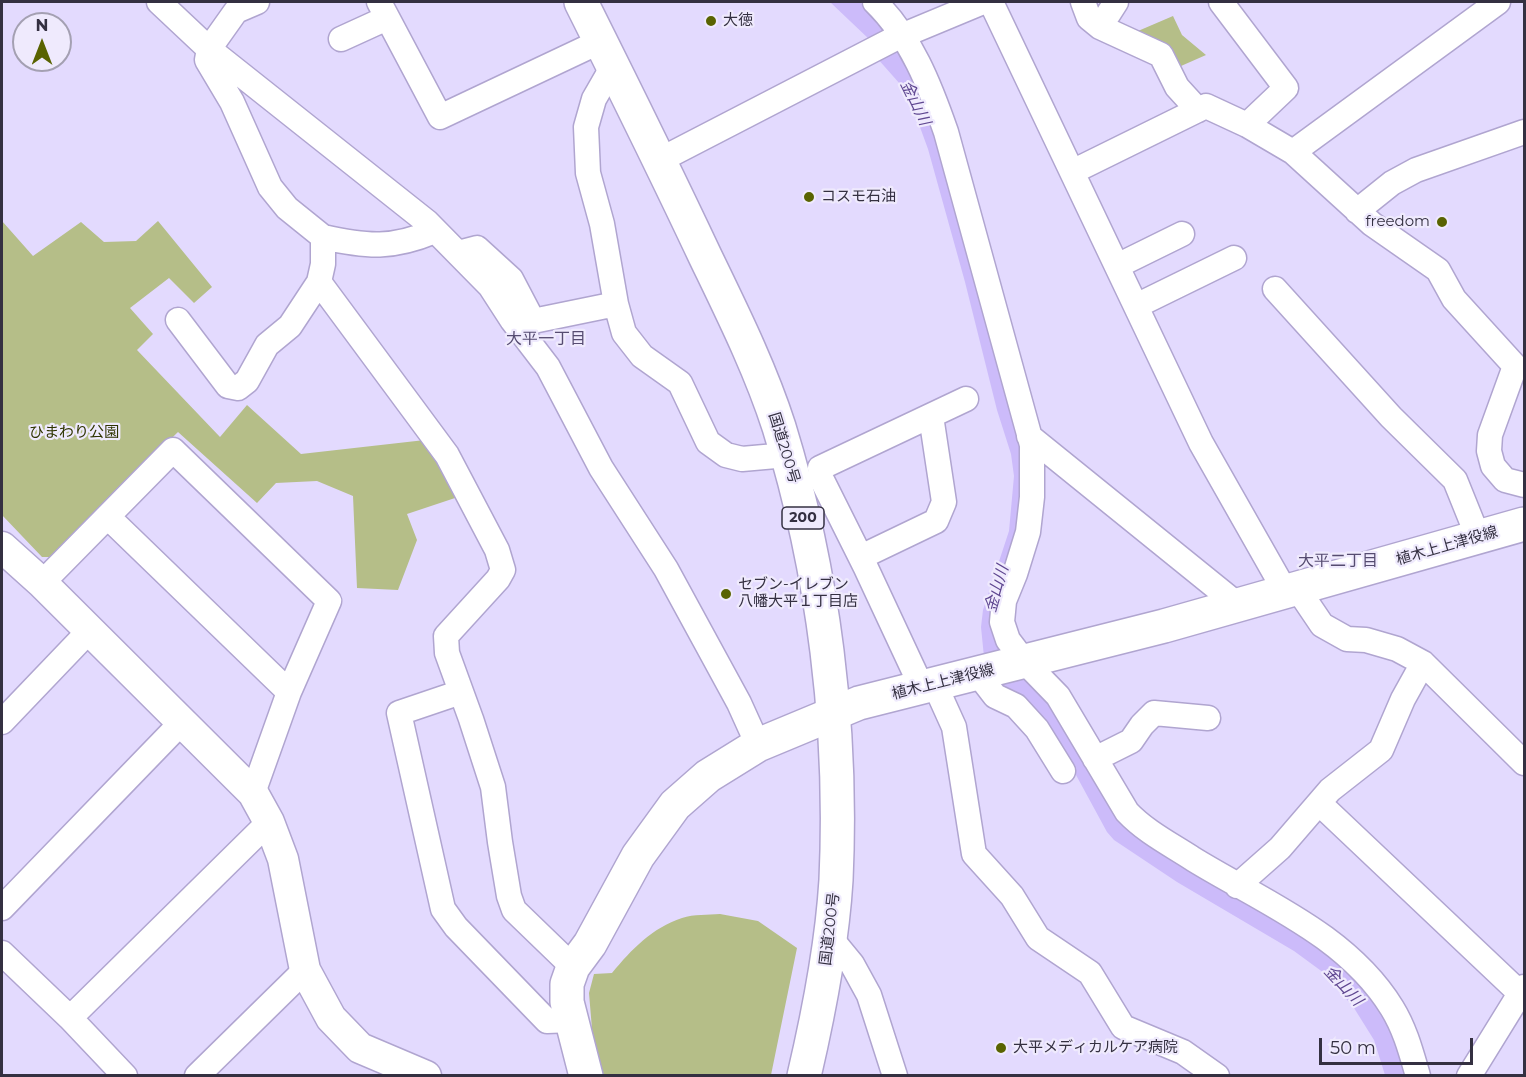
<!DOCTYPE html>
<meta charset="utf-8">
<style>
body{margin:0}
#map{position:relative;width:1526px;height:1077px;overflow:hidden;background:#e3dafe;font-family:Montserrat,sans-serif}
canvas{display:block}
.frame{position:absolute;inset:0;border:3px solid #343041;pointer-events:none}
.north{position:absolute;left:12px;top:12px;width:60px;height:60px;box-sizing:border-box;background:#efeafd;border:2px solid #a4a0b2;border-radius:50%;rotate:0deg;font-size:16px;font-weight:700;line-height:24px;text-align:center;color:#343041}
.north::after{content:'';display:block;margin:auto;width:21px;height:27px;background:#596301;clip-path:polygon(50% 0,100% 100%,50% 72%,0 100%)}
.scale{position:absolute;left:1319px;top:1038px;width:154px;height:27px;box-sizing:border-box;border:3px solid #343041;border-top:0;padding-left:8px;font-size:18px;line-height:21px;white-space:nowrap;color:#343041;-webkit-text-stroke:4px #efeafd;paint-order:stroke}
</style>
<div id="map">
<canvas width="1526" height="1077"></canvas>
<div class="frame"></div>
<div class="north">N</div>
<div class="scale">50 m</div>
</div>
<script>
const context = document.querySelector('canvas').getContext('2d');
context.lineJoin = 'round';
function paint(path, color) { context.fillStyle = color; context.fill(path, 'evenodd'); }
function stroke(path, color, width, dash) { context.strokeStyle = color; context.lineWidth = width; context.lineCap = dash ? 'butt' : 'round'; context.setLineDash(dash || []); context.stroke(path); }
function write(font, color, halo, rows, align = 'center') {
  context.font = font + ' Montserrat,"Noto Sans JP",sans-serif'; context.lineWidth = 4.5; context.setLineDash([]); context.textBaseline = 'middle'; context.strokeStyle = halo; context.fillStyle = color; for (const [text, x, y, turn = 0] of rows) {
    context.save(); context.translate(x, y); context.rotate((+turn || 0) * Math.PI / 180); context.textAlign = isNaN(turn) ? turn : align; if (halo) context.strokeText(text, 0, 0); context.fillText(text, 0, 0); context.restore();
  }
}
paint(new Path2D(`
 M 1173,16 L 1182,35 L 1206,55 L 1181,66 L 1171,48 L 1138,31 Z
 M 2,221 L 33,256 L 81,222 L 104,242 L 136,241 L 158,221 L 212,287 L 194,303 L 169,278 L 130,308 L 153,334 L 137,350 L 220,437 L 247,405 L 301,454 L 425,440 L 461,496 L 407,514 L 417,540 L 398,590 L 357,588 L 353,496 L 317,481 L 276,483 L 257,503 L 178,432 L 51,557 L 42,557 L 2,515 Z
 M 720,914 L 758,921 L 797,948 L 771,1075 L 602,1075 L 592,1029 L 589,993 L 594,974 L 612,973 C 632,949 652,928 682,918 C 694,914 708,915 720,914 Z`), '#b5be88');
paint(new Path2D(`
 M 830,2 L 860,2 L 888,30 L 925,95 L 1025,445 L 1025,505 L 999,602 L 1116,811 L 1329,950 L 1376,999 L 1393,1033 L 1408,1075 L 1385,1075 L 1374,1040 L 1354,1008 L 1324,973 L 1294,951 L 1177,882 L 1114,840 L 1107,832 L 1045,718 L 1004,688 L 984,657 L 981,627 L 983,610 L 1009,531 L 1014,476 L 1011,454 L 997,410 L 965,282 L 928,149 L 917,119 L 900,84 L 877,58 L 870,40 Z`), '#ccbbfa');
const minor = new Path2D(`
 M 159,2 L 209,49 L 427,222 L 490,286 L 512,320 L 548,367 L 601,468 L 666,569 L 739,703 L 758,745
 M 257,2 L 236,11 L 209,49 L 207,60 L 232,102 L 270,187 L 287,208 L 323,237 L 323,264 L 319,282 L 447,455 L 497,550 L 503,570 L 498,579 L 446,636 L 447,653 L 471,719 L 493,787 L 500,842 L 509,896 L 514,910 L 573,967
 M 379,2 L 440,117 L 601,41
 M 875,2 C 911,37 930,86 946,132 L 1032,445 L 1032,497 L 1028,532 L 1015,574 L 1004,601 L 1002,622 L 1008,640 L 1024,661 L 1058,696 L 1127,812 C 1146,832 1170,844 1193,859 C 1263,902 1347,935 1392,1008 C 1405,1029 1411,1052 1418,1076
 M 991,2 L 1201,443 L 1285,591
 M 1083,2 L 1089,18 L 1100,27 L 1161,55 L 1177,87 L 1198,110
 M 1221,2 L 1286,88 L 1247,125
 M 1100,27 L 1116,2
 M 341,39 L 387,18
 M 613,66 L 594,99 L 586,127 L 588,173 L 602,224 L 616,304 L 624,333 L 642,356 L 680,383 L 708,442 L 726,455 L 742,459 L 787,455
 M 1293,152 L 1498,2
 M 660,160 L 894,39 L 983,2
 M 1072,172 L 1206,106 L 1247,125 L 1293,152 L 1372,224 L 1438,270 L 1454,299 L 1515,366 L 1490,435 L 1489,451 L 1493,466 L 1505,480 L 1524,485
 M 1357,211 L 1392,183 L 1416,170 L 1524,132
 M 323,237 C 368,247 392,249 435,231
 M 458,253 L 477,248 L 511,279 L 533,321 L 616,304
 M 1117,266 L 1182,234
 M 1275,289 L 1391,417 L 1455,480 L 1478,537
 M 1136,306 L 1234,258
 M 178,320 L 228,386 L 238,388 L 247,381 L 267,345 L 290,326 L 319,282
 M 1029,436 L 1238,605
 M 108,517 L 289,692
 M 861,557 L 936,521 L 944,502 L 931,416
 M 42,583 L 173,450 L 329,601 L 289,692 L 253,793
 M 1297,588 L 1322,625 L 1347,639 L 1366,640 L 1397,649 L 1423,663 L 1524,763
 M 978,674 L 995,696 L 1016,706 L 1037,729 L 1063,771
 M 935,685 L 954,727 L 974,854 L 1012,896 L 1038,938 L 1090,973 L 1123,1027 L 1183,1052 L 1217,1076
 M 922,688 L 866,568 L 821,478 L 820,468 L 966,399
 M 461,692 L 399,713 L 443,909 L 456,927 L 547,1021 L 572,1020
 M 2,722 L 89,631
 M 1095,759 L 1131,741 L 1142,725 L 1154,713 L 1208,718
 M 1319,803 L 1524,997
 M 1237,886 L 1280,848 L 1330,790 L 1381,750 L 1403,699 L 1423,663
 M 2,908 L 181,723
 M 829,936 L 852,964 L 869,995 L 895,1076
 M 2,953 L 70,1018 L 125,1076
 M 70,1018 L 269,822
 M 197,1076 L 305,970
 M 1469,1076 L 1524,987`);
const tertiary = new Path2D(`
 M 2,547 L 42,583 L 253,793 L 269,822 L 283,859 L 305,970 L 331,1018 L 360,1048 L 426,1076`);
const secondary = new Path2D(`
 M 586,1076 L 567,1002 L 567,984 L 573,967 L 590,944 L 638,856 L 675,805 L 708,776 L 758,745 L 859,703 L 1164,626 L 1524,524`);
const trunk = new Path2D(`
 M 581,2 C 623,86 665,171 705,256 C 732,312 760,368 779,427 C 824,573 843,728 836,880 C 832,946 819,1012 804,1076`);
stroke(minor, '#b0a5d0', 27);
stroke(tertiary, '#b0a5d0', 33);
stroke(secondary, '#b0a5d0', 36);
stroke(trunk, '#b0a5d0', 36);
stroke(minor, '#fff', 24);
stroke(tertiary, '#fff', 30);
stroke(secondary, '#fff', 33);
stroke(trunk, '#fff', 33);
for (const [x, y, r, color] of [
 [711,21,6,"#596301"],
 [809,197,6,"#596301"],
 [1442,222,6,"#596301"],
 [726,594,6,"#596301"],
 [1001,1048,6,"#596301"]
]) { const dot = new Path2D(); dot.arc(x, y, r, 0, 2 * Math.PI); context.fillStyle = color; context.fill(dot); stroke(dot, '#efeafd', 2); }
for (const [x, y, w] of [
 [803,518,42]
]) { const box = new Path2D(); box.roundRect(x - w / 2, y - 11, w, 22, 4.5); context.fillStyle = '#efeafd'; context.fill(box); stroke(box, '#343041', 1.5); }
write('bold 14px', '#343041', null, [
 ["200",803,518]
]);
write('15px', '#343041', '#efeafd', [
 ["大徳",723,21],
 ["コスモ石油",821,197],
 ["freedom",1430,222,"right"],
 ["セブン-イレブン",738,585],
 ["八幡大平１丁目店",738,602],
 ["大平メディカルケア病院",1013,1048]
], 'left');
write('15px', '#2f3501', '#efeafd', [
 ["ひまわり公園",74,433]
]);
write('15px', '#343041', '#efeafd', [
 ["国道200号",784,448,73],
 ["植木上上津役線",1447,546,-16],
 ["植木上上津役線",943,682,-14],
 ["国道200号",830,929,-83]
]);
write('italic 16px', '#5f4791', '#efeafd', [
 ["金山川",915,103,64],
 ["金山川",997,589,-74],
 ["金山川",1343,986,47]
]);
write('16px', '#564c71', '#efeafd', [
 ["大平一丁目",546,339],
 ["大平二丁目",1338,561]
]);
</script>
